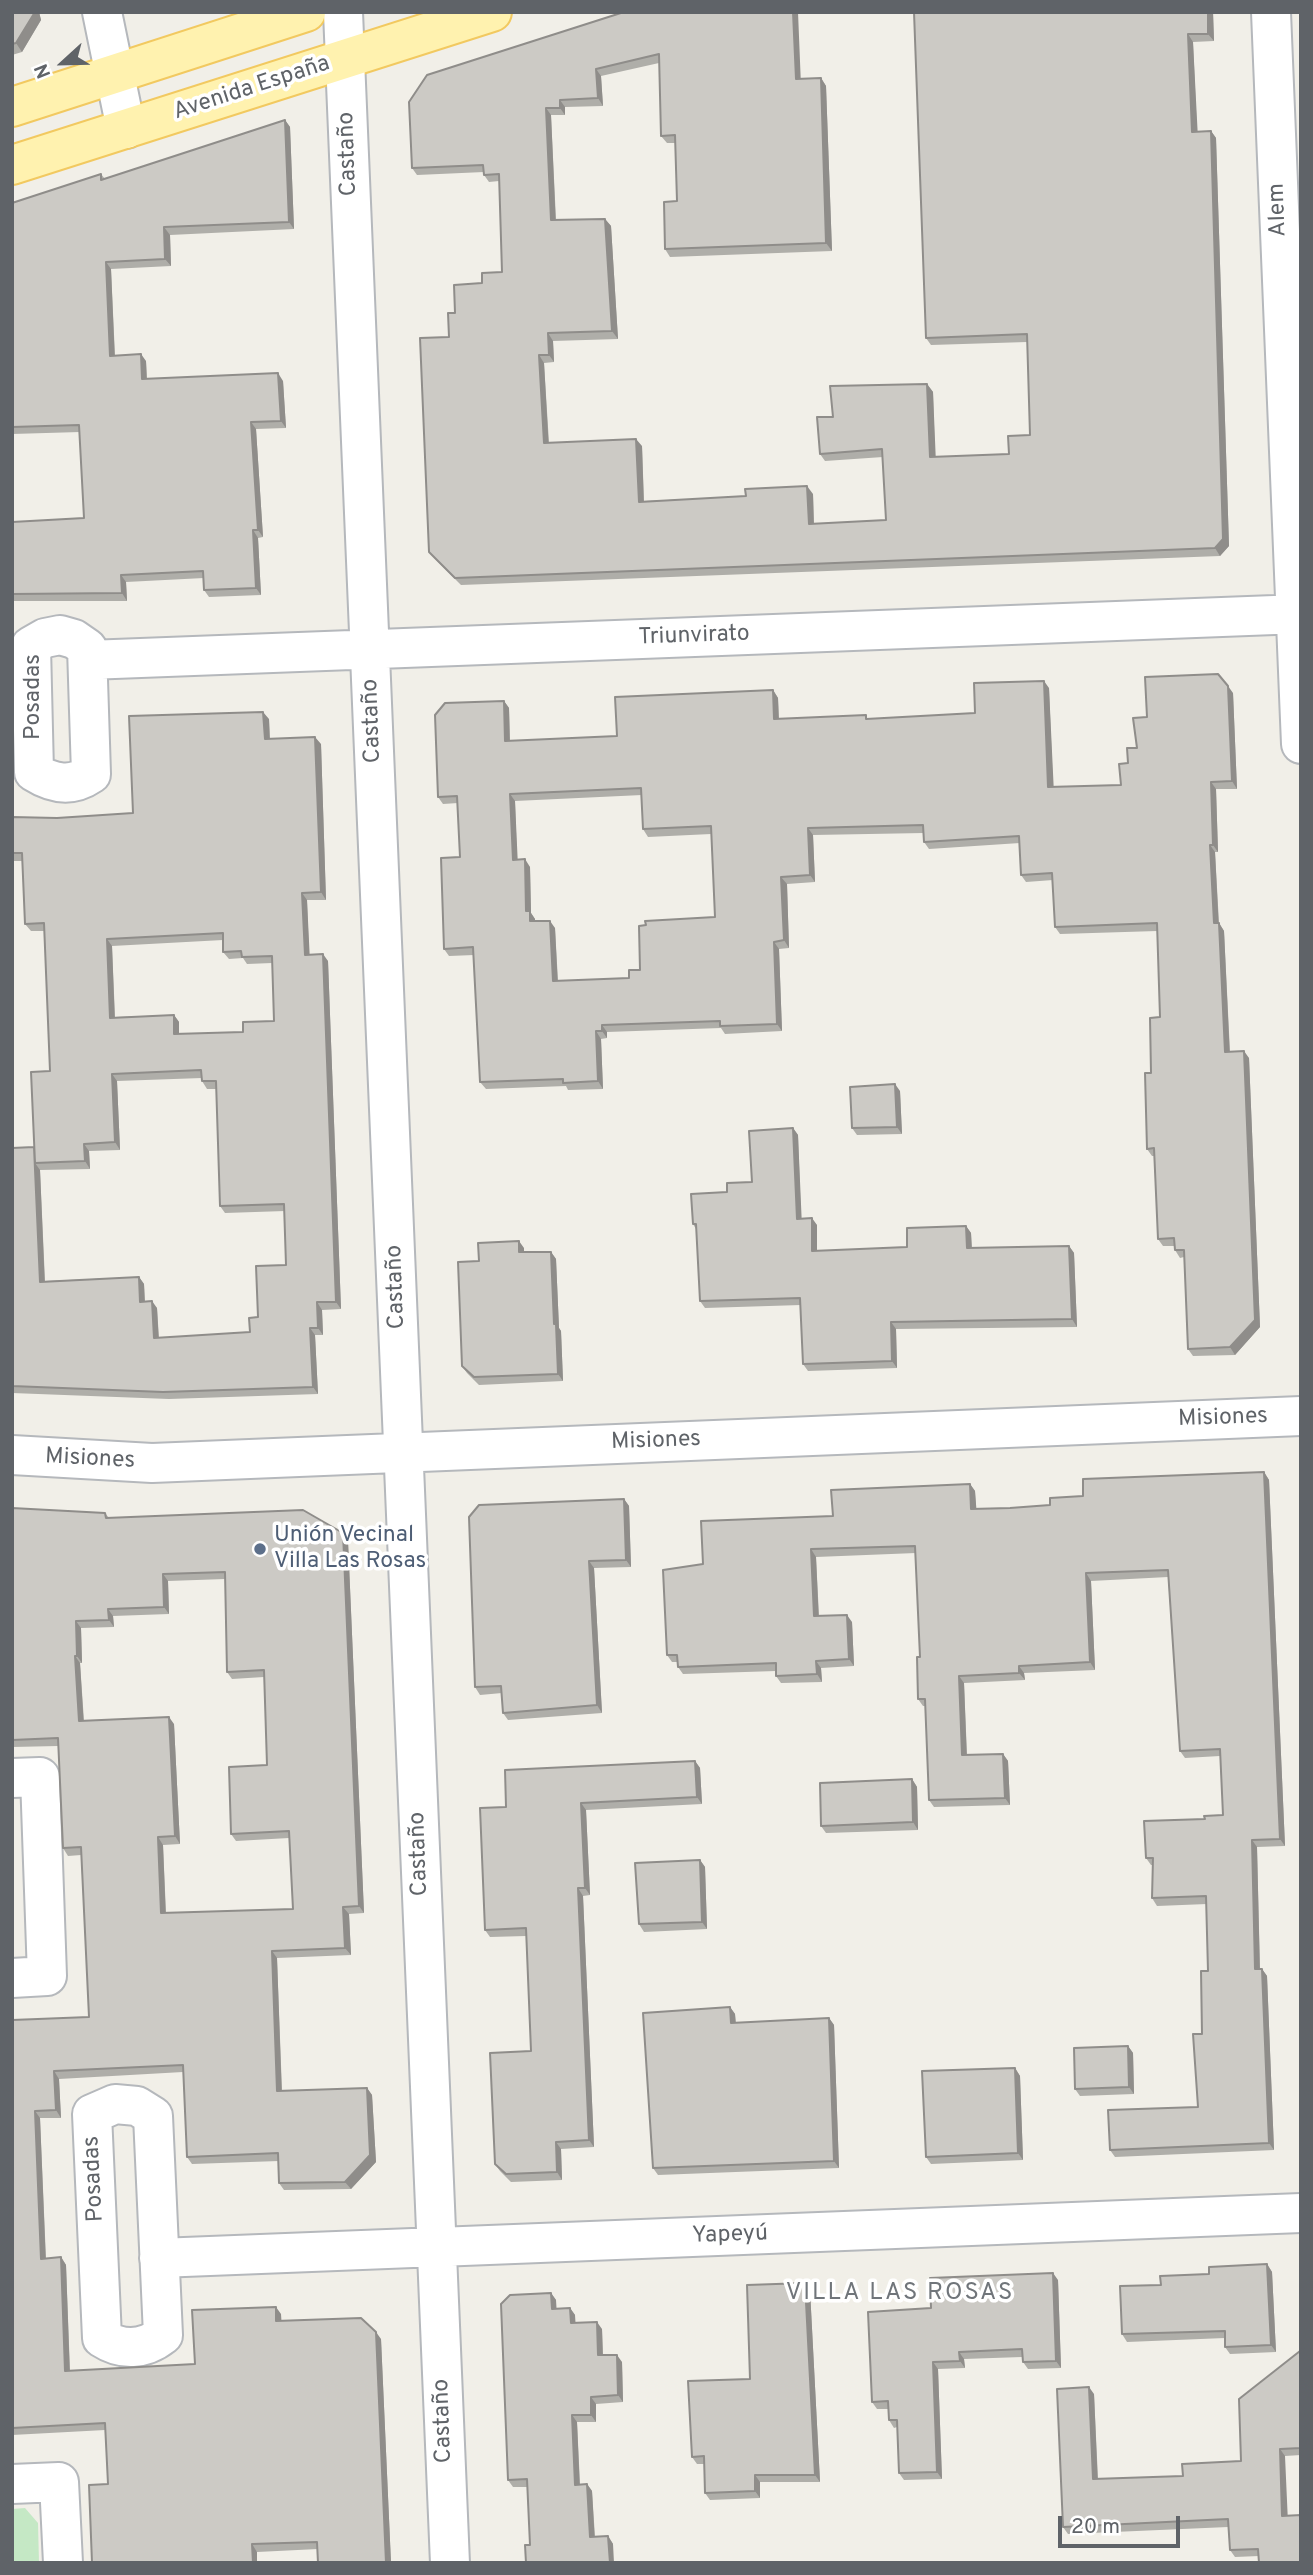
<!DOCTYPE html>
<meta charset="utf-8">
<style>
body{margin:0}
#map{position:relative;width:1313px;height:2575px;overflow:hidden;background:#f1efe8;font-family:Overpass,sans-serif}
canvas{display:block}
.frame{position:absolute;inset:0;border:14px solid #5f6368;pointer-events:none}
.north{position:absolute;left:28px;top:28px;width:70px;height:70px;-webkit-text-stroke:5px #fff;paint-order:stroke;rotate:248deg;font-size:19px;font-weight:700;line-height:28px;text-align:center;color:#5f6368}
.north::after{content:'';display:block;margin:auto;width:24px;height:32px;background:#5f6368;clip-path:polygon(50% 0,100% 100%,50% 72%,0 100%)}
.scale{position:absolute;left:1058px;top:2516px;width:122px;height:32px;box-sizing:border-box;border:4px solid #5f6368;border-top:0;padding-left:9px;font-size:21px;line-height:24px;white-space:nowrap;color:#5f6368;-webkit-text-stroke:5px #fff;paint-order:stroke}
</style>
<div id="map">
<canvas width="1313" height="2575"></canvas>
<div class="frame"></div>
<div class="north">N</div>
<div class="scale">20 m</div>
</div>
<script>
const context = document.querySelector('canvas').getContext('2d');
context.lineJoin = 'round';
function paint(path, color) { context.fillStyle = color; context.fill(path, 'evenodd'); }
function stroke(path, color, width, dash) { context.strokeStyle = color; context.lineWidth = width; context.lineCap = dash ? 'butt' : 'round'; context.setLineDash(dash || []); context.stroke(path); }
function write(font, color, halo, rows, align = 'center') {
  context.font = font + ' Overpass,sans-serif'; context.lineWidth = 7; context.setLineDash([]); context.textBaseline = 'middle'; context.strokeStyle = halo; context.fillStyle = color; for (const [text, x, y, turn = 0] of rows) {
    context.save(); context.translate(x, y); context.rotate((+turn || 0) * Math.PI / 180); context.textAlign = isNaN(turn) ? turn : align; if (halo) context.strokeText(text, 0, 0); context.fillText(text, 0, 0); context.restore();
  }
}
paint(new Path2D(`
 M 25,2508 L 38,2523 L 39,2563 L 12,2563 L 12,2509 Z`), '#c5e8c5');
const minor = new Path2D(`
 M 102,12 L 126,129
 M 343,12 L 450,2563
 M 1271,12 L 1301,744
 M 60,635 L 74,639 L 87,648 L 91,774 C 72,787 53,784 34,772 L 31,646 L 45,638 Z
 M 88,660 L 1301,614
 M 12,1455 L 152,1463 L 1301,1416
 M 12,1778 L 40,1777 L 47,1976 L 12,1978
 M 115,2104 L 137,2106 L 153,2116 L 163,2335 C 144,2350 122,2351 102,2338 L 92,2114 Z
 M 159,2258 L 1301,2213
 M 12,2484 L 59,2482 L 63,2563`);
const major = new Path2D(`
 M 12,107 L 306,12
 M 12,165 L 492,12`);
stroke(minor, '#b5b8bc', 42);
stroke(major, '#f2c960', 42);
stroke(minor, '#fff', 38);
stroke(major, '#fff2af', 38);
paint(new Path2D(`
 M 12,12 L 39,12 L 41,20 L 22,52 L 12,55 Z
 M 624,12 L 800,79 L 821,78 L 826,86 L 832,251 L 670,257 L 665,249 L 677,201 L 675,143 L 667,143 L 661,136 L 659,63 L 601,76 L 603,106 L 565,107 L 565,115 L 551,115 L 556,220 L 605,219 L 611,226 L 618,339 L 553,341 L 554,362 L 544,363 L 549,443 L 642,446 L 644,501 L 813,494 L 814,524 L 886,520 L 883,457 L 825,461 L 820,454 L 833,417 L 927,384 L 933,392 L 935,457 L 1009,454 L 1030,435 L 1027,342 L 931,345 L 926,338 L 914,12 L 1213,12 L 1214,41 L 1193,42 L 1197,132 L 1211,131 L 1216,138 L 1229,546 L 1220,556 L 461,585 L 435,559 L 429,552 L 449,337 L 455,313 L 482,283 L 502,272 L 499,181 L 489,182 L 484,175 L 484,172 L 417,175 L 412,168 Z
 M 285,120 L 290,127 L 294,229 L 170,235 L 171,266 L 111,269 L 115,356 L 146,361 L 147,379 L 283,381 L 286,428 L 256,429 L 263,537 L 258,538 L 261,595 L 209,597 L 204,590 L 204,578 L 126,582 L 127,601 L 12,601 L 12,522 L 84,518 L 80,432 L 12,434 L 12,203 L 101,174 L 105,179 Z
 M 1049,688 L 1053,787 L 1121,785 L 1128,763 L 1137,748 L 1147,717 L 1233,693 L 1237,789 L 1216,789 L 1218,852 L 1215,852 L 1219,923 L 1224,931 L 1230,1052 L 1249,1058 L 1260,1327 L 1235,1355 L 1193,1356 L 1188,1349 L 1184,1257 L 1180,1258 L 1175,1250 L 1175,1246 L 1163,1246 L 1158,1239 L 1154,1156 L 1152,1156 L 1147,1149 L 1151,1073 L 1160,1017 L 1157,931 L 1060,934 L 1055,927 L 1053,880 L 1026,882 L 1021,875 L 1020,843 L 929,849 L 924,842 L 924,833 L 813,835 L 815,882 L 787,884 L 789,948 L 779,949 L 782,1031 L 725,1034 L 721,1028 L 607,1032 L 607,1038 L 601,1039 L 603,1089 L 568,1090 L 566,1086 L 486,1089 L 480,1082 L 474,955 L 449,956 L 444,949 L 460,857 L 458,803 L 443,804 L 438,797 L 504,701 L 509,708 L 510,741 L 617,736 L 773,690 L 778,698 L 779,719 L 869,719 L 975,713 ZM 642,795 L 643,829 L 648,837 L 711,834 L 715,917 L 629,978 L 558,981 L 555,928 L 535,921 L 535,919 L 531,913 L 530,867 L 517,860 L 515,801 Z
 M 269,719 L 270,739 L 321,744 L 326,900 L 307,900 L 309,955 L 328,961 L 341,1309 L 322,1310 L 323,1335 L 315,1335 L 318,1394 L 169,1399 L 12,1393 L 12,1148 L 34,1147 L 50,1071 L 45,931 L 31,931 L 25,924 L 22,861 L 12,861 L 12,817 L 57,818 L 133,813 ZM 223,940 L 223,952 L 229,959 L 243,958 L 247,964 L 272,963 L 274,1021 L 243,1032 L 179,1034 L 179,1022 L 174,1015 L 115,1017 L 112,946 ZM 202,1078 L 202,1081 L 207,1089 L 217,1089 L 220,1206 L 225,1213 L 285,1211 L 286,1265 L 250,1332 L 159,1338 L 157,1308 L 145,1301 L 144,1284 L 139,1277 L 45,1281 L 40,1170 L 90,1169 L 89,1151 L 120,1150 L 117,1081 Z
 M 900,1091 L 902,1134 L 857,1135 L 852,1128 Z
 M 793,1128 L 798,1135 L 801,1219 L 817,1225 L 817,1251 L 907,1247 L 966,1226 L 971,1233 L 972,1248 L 1069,1246 L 1074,1253 L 1077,1327 L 896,1329 L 897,1368 L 808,1371 L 803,1364 L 801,1305 L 705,1308 L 700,1301 L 696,1229 L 693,1224 L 727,1192 L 752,1182 Z
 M 524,1248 L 524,1252 L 551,1252 L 556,1259 L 559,1328 L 561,1331 L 563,1381 L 479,1385 L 467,1373 L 462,1366 Z
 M 1264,1472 L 1269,1480 L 1285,1846 L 1257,1847 L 1260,1969 L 1262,1969 L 1267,1976 L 1274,2150 L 1115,2157 L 1110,2150 L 1198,2107 L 1202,2034 L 1208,1971 L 1207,1904 L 1157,1906 L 1152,1898 L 1153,1865 L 1151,1865 L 1146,1858 L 1205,1819 L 1223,1815 L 1220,1756 L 1185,1758 L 1180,1751 L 1168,1577 L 1091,1581 L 1095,1670 L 1024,1673 L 1025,1680 L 964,1683 L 967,1755 L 1003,1754 L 1008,1761 L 1010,1805 L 934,1807 L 929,1800 L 925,1706 L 923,1706 L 918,1699 L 920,1657 L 916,1553 L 816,1557 L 819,1616 L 852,1622 L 854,1666 L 821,1668 L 822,1682 L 781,1683 L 776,1676 L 776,1671 L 683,1674 L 678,1667 L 678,1662 L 672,1662 L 667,1655 L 703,1564 L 833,1516 L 970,1484 L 975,1491 L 976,1509 L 1010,1508 L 1050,1505 L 1083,1496 Z
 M 624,1499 L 629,1506 L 631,1567 L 594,1568 L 602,1713 L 508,1720 L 503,1713 L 502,1693 L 480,1695 L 475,1687 Z
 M 12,1508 L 105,1513 L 109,1518 L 343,1533 L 348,1541 L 364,1913 L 349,1914 L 351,1955 L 277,1958 L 282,2091 L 367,2088 L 372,2095 L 376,2162 L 351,2189 L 284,2190 L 279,2183 L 279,2161 L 192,2164 L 187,2157 L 183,2072 L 59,2079 L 61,2118 L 40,2118 L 46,2259 L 61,2257 L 66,2265 L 70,2371 L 195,2364 L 281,2314 L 281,2321 L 381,2339 L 391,2563 L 318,2563 L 318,2549 L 257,2552 L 108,2484 L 105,2430 L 12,2435 L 12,2020 L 89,2017 L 81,1855 L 68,1856 L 63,1848 L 58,1746 L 12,1747 ZM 225,1579 L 227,1672 L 232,1679 L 264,1677 L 267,1765 L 231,1834 L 236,1841 L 289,1838 L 293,1909 L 166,1913 L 163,1845 L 180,1844 L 174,1724 L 84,1721 L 80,1663 L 82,1663 L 81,1628 L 114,1627 L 113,1616 L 169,1614 L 168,1581 Z
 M 695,1761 L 700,1768 L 702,1804 L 586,1810 L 590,1895 L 583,1896 L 594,2147 L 561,2149 L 562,2180 L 511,2182 L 500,2171 L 495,2164 L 531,2051 L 526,1936 L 490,1937 L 485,1930 L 506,1807 Z
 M 912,1779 L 917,1787 L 918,1830 L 826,1833 L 821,1826 Z
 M 700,1860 L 705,1867 L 707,1929 L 644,1932 L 639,1924 Z
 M 730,2007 L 735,2014 L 736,2023 L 829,2018 L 834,2025 L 839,2168 L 658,2175 L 653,2168 Z
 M 1128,2046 L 1133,2053 L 1134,2094 L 1080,2096 L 1075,2089 Z
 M 1015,2068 L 1020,2076 L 1023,2160 L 931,2164 L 926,2157 Z
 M 1267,2264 L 1272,2272 L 1276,2352 L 1230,2354 L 1225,2347 L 1225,2338 L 1127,2342 L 1122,2334 L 1161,2285 L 1209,2274 Z
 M 1058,2280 L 1061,2368 L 1028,2369 L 1023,2362 L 1022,2357 L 964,2359 L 965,2368 L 938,2369 L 942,2479 L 904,2480 L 899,2473 L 897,2427 L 894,2428 L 889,2420 L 888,2409 L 877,2409 L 872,2402 L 931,2308 Z
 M 810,2290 L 820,2482 L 760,2482 L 760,2498 L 710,2500 L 705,2493 L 704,2464 L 697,2464 L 692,2457 L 750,2379 Z
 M 551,2293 L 556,2300 L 556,2308 L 570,2308 L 575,2315 L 575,2323 L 602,2329 L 603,2355 L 622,2362 L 623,2402 L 596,2404 L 596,2422 L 577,2422 L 580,2484 L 587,2484 L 592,2491 L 595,2537 L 608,2536 L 613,2544 L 530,2545 L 527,2487 L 513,2487 L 508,2480 Z
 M 1301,2351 L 1301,2455 L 1285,2456 L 1259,2556 L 1235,2557 L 1230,2550 L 1228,2527 L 1068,2534 L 1063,2527 L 1094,2394 L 1098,2479 L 1183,2476 L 1241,2461 Z`), '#afaea9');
paint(new Path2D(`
 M 35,12 L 39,12 L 41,20 L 22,52 L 16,43 Z
 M 793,12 L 798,12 L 801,86 L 796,79 Z
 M 1208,12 L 1213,12 L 1214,41 L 1208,34 Z
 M 1188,34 L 1193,42 L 1198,139 L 1192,132 Z
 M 596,69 L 601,76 L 603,106 L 598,98 Z
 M 821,78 L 826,86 L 832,251 L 826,243 Z
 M 560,100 L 565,107 L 565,115 L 560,108 Z
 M 546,108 L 551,115 L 556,228 L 551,220 Z
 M 285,120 L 290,127 L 294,229 L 289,222 Z
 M 1211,131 L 1216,138 L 1229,546 L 1220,556 L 1215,548 Z
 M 605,219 L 611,226 L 618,339 L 612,331 Z
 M 164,227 L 170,235 L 171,266 L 165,259 Z
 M 106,262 L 111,269 L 115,363 L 110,356 Z
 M 548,333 L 553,341 L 554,362 L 549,355 Z
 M 141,354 L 146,361 L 147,386 L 142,379 Z
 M 539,355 L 544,363 L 549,451 L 544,443 Z
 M 278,373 L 283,381 L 286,428 L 281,421 Z
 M 927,384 L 933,392 L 936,464 L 930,457 Z
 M 251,422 L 256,429 L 263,537 L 258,530 Z
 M 636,439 L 642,446 L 644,509 L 639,502 Z
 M 807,486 L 813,494 L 814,531 L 809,524 Z
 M 253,530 L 258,538 L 261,595 L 256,588 Z
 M 121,575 L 126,582 L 127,601 L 122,593 Z
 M 1044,681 L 1049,688 L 1054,794 L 1048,787 Z
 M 1228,686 L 1233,693 L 1237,789 L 1232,781 Z
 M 773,690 L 778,698 L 779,726 L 774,719 Z
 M 504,701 L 509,708 L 510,749 L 505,741 Z
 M 263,712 L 269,719 L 270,747 L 265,739 Z
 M 315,737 L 321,744 L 326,900 L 321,892 Z
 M 1211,782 L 1216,789 L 1218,852 L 1213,845 Z
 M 510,794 L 515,801 L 518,867 L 513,860 Z
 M 808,828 L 813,835 L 815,882 L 810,875 Z
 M 1210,845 L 1215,852 L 1219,931 L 1214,923 Z
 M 525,859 L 530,867 L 531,913 L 535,919 L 535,929 L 530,921 L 526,911 Z
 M 781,877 L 787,884 L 789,948 L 784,940 Z
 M 302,893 L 307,900 L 310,962 L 305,955 Z
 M 550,921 L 555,928 L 558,988 L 553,981 Z
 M 1219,923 L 1224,931 L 1230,1059 L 1225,1052 Z
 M 107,939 L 112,946 L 115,1025 L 110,1018 Z
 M 774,942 L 779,949 L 782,1031 L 777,1024 Z
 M 323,954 L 328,961 L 341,1309 L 336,1302 Z
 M 174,1015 L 179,1022 L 179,1041 L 174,1034 Z
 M 602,1025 L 607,1032 L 607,1038 L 602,1031 Z
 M 596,1031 L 601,1039 L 603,1089 L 598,1081 Z
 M 1244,1051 L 1249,1058 L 1260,1327 L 1235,1355 L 1230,1347 Z
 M 112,1074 L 117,1081 L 120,1150 L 115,1142 Z
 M 895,1084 L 900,1091 L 902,1134 L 897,1127 Z
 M 793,1128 L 798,1135 L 802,1227 L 797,1219 Z
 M 84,1144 L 89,1151 L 90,1169 L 85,1161 Z
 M 35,1163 L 40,1170 L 45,1289 L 40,1282 Z
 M 812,1218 L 817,1225 L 817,1258 L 812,1251 Z
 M 966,1226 L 971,1233 L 972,1255 L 967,1248 Z
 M 519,1241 L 524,1248 L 524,1259 L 519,1252 Z
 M 1069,1246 L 1074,1253 L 1077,1327 L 1072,1319 Z
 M 551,1252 L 556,1259 L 559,1328 L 561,1331 L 563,1381 L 558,1374 L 554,1324 Z
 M 139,1277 L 144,1284 L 145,1309 L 140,1302 Z
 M 152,1301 L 157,1308 L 159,1345 L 154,1338 Z
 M 317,1302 L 322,1310 L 323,1335 L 318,1328 Z
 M 891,1322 L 896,1329 L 897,1368 L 892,1361 Z
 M 310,1328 L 315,1335 L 318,1394 L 313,1387 Z
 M 1264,1472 L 1269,1480 L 1285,1846 L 1280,1839 Z
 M 970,1484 L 975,1491 L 977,1517 L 971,1509 Z
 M 624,1499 L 629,1506 L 631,1567 L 626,1560 Z
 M 343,1533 L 348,1541 L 364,1913 L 359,1906 Z
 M 811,1549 L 816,1557 L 819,1624 L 814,1616 Z
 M 589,1561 L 594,1568 L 602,1713 L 597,1705 Z
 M 1086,1573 L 1091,1581 L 1095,1670 L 1090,1662 Z
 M 163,1574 L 168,1581 L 169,1614 L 164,1607 Z
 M 108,1609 L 113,1616 L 114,1627 L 109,1620 Z
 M 847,1615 L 852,1622 L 854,1666 L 849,1659 Z
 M 76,1621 L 81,1628 L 82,1663 L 77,1656 Z
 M 75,1656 L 80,1663 L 84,1728 L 79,1721 Z
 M 816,1661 L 821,1668 L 822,1682 L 817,1674 Z
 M 1019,1666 L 1024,1673 L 1025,1680 L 1019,1673 Z
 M 959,1676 L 964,1683 L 967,1762 L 962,1755 Z
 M 169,1717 L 174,1724 L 180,1844 L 175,1836 Z
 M 1003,1754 L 1008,1761 L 1010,1805 L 1005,1798 Z
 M 695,1761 L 700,1768 L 702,1804 L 697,1797 Z
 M 912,1779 L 917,1787 L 918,1830 L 913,1822 Z
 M 581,1803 L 586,1810 L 590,1895 L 585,1888 Z
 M 158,1837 L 163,1845 L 166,1921 L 161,1913 Z
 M 1252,1840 L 1257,1847 L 1260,1976 L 1255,1969 Z
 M 700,1860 L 705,1867 L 707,1929 L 702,1922 Z
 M 578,1888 L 583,1896 L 594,2147 L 589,2140 Z
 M 343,1907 L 349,1914 L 351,1955 L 345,1948 Z
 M 272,1951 L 277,1958 L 282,2099 L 277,2091 Z
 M 1262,1969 L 1267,1976 L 1274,2150 L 1269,2143 Z
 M 730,2007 L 735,2014 L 736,2030 L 731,2023 Z
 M 829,2018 L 834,2025 L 839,2168 L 834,2161 Z
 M 1128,2046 L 1133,2053 L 1134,2094 L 1129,2087 Z
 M 1015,2068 L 1020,2076 L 1023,2160 L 1018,2153 Z
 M 54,2071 L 59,2079 L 61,2118 L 56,2110 Z
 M 367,2088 L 372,2095 L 376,2162 L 351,2189 L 345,2182 Z
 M 35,2111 L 40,2118 L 46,2266 L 41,2259 Z
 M 556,2142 L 561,2149 L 562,2180 L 557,2172 Z
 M 61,2257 L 66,2265 L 70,2378 L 65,2371 Z
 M 1267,2264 L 1272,2272 L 1276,2352 L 1271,2345 Z
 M 1053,2273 L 1058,2280 L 1061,2368 L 1056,2361 Z
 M 805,2283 L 810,2290 L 820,2482 L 815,2475 Z
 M 551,2293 L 556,2300 L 557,2316 L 552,2309 Z
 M 276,2307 L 281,2314 L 282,2329 L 276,2321 Z
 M 570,2308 L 575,2315 L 576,2330 L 571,2323 Z
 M 597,2322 L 602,2329 L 603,2362 L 598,2355 Z
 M 376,2332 L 381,2339 L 391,2563 L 386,2563 Z
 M 959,2352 L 964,2359 L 965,2368 L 960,2361 Z
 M 617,2355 L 622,2362 L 623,2402 L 618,2395 Z
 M 933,2362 L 938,2369 L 942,2479 L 937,2472 Z
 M 1089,2387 L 1094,2394 L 1098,2487 L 1093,2479 Z
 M 591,2397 L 596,2404 L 596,2422 L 591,2415 Z
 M 572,2415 L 577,2422 L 580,2492 L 575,2485 Z
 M 1280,2449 L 1285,2456 L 1288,2523 L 1282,2516 Z
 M 755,2475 L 760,2482 L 760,2498 L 755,2491 Z
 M 587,2484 L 592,2491 L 595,2544 L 590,2537 Z
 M 608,2536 L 613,2544 L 614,2563 L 610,2563 Z
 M 252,2544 L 257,2552 L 257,2563 L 253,2563 Z`), '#8f8d8a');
const building = new Path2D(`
 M 12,12 L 35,12 L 16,43 L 12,44 Z
 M 624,12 L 793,12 L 796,79 L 821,78 L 826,243 L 665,249 L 664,202 L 677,201 L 675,135 L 661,136 L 659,54 L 596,69 L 598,98 L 560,100 L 560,108 L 546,108 L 551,220 L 605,219 L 612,331 L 548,333 L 549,355 L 539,355 L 544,443 L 636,439 L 639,502 L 746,496 L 745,489 L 807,486 L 809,524 L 886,520 L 882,449 L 820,454 L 817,417 L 833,417 L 830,386 L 927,384 L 930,457 L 1009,454 L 1008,436 L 1030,435 L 1027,334 L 926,338 L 914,12 L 1208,12 L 1208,34 L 1188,34 L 1192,132 L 1211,131 L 1223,539 L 1215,548 L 455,578 L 429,552 L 420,338 L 449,337 L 448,313 L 455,313 L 454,285 L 482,283 L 482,273 L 502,272 L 499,174 L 484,175 L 483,165 L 412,168 L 409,102 L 427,75 Z
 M 285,120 L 289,222 L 164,227 L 165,259 L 106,262 L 110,356 L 141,354 L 142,379 L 278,373 L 281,421 L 251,422 L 258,530 L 253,530 L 256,588 L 204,590 L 203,571 L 121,575 L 122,593 L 12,594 L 12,522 L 84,518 L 79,425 L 12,427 L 12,203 L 101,174 L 101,180 Z
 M 1218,674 L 1228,686 L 1232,781 L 1211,782 L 1213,845 L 1210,845 L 1214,923 L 1219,923 L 1225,1052 L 1244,1051 L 1255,1320 L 1230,1347 L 1188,1349 L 1184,1250 L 1175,1250 L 1174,1238 L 1158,1239 L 1154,1148 L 1147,1149 L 1145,1073 L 1151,1073 L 1150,1018 L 1160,1017 L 1157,923 L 1055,927 L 1052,873 L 1021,875 L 1019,836 L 924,842 L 923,825 L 808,828 L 810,875 L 781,877 L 784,940 L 774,942 L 777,1024 L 720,1026 L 720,1021 L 602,1025 L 602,1031 L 596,1031 L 598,1081 L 563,1083 L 563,1079 L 480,1082 L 473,947 L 444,949 L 441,858 L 460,857 L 457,796 L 438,797 L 435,715 L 445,703 L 504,701 L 505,741 L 617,736 L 615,697 L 773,690 L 774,719 L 866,715 L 866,719 L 975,713 L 974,683 L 1044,681 L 1048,787 L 1121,785 L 1119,764 L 1128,763 L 1127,748 L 1137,748 L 1133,718 L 1147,717 L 1145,677 ZM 641,788 L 643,829 L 711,826 L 715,917 L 645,921 L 646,925 L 639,926 L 640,970 L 629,970 L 629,978 L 553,981 L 550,921 L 530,921 L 530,911 L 526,911 L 525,859 L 513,860 L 510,794 Z
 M 263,712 L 265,739 L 315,737 L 321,892 L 302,893 L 305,955 L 323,954 L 336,1302 L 317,1302 L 318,1328 L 310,1328 L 313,1387 L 163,1392 L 12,1386 L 12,1148 L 34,1147 L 40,1282 L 139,1277 L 140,1302 L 152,1301 L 154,1338 L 250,1332 L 249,1318 L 258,1317 L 256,1266 L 286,1265 L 284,1204 L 220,1206 L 216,1081 L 202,1081 L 201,1070 L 112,1074 L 115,1142 L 84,1144 L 85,1161 L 35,1163 L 31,1072 L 50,1071 L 44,923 L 25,924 L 22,853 L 12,853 L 12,817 L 57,818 L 133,813 L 129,716 ZM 223,933 L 223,952 L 241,951 L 242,957 L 272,956 L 274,1021 L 243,1022 L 243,1032 L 174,1034 L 174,1015 L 110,1018 L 107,939 Z
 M 895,1084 L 897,1127 L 852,1128 L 850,1087 Z
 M 793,1128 L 797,1219 L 812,1218 L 812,1251 L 907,1247 L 907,1228 L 966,1226 L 967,1248 L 1069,1246 L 1072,1319 L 891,1322 L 892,1361 L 803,1364 L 800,1298 L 700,1301 L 696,1224 L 693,1224 L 691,1194 L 727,1192 L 727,1183 L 752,1182 L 749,1131 Z
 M 519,1241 L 519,1252 L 551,1252 L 554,1324 L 556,1324 L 558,1374 L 474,1377 L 462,1366 L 458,1262 L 479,1261 L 478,1243 Z
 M 1264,1472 L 1280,1839 L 1252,1840 L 1255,1969 L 1262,1969 L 1269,2143 L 1110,2150 L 1108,2110 L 1198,2107 L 1193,2034 L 1202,2034 L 1201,1971 L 1208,1971 L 1206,1896 L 1152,1898 L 1153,1858 L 1146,1858 L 1144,1821 L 1205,1819 L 1204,1816 L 1223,1815 L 1220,1749 L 1180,1751 L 1168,1570 L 1086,1573 L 1090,1662 L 1019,1666 L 1019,1673 L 959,1676 L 962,1755 L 1003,1754 L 1005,1798 L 929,1800 L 925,1699 L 918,1699 L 917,1657 L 920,1657 L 915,1546 L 811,1549 L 814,1616 L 847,1615 L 849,1659 L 816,1661 L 817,1674 L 776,1676 L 776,1663 L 678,1667 L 677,1655 L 667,1655 L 663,1570 L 703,1564 L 701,1521 L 833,1516 L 831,1490 L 970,1484 L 971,1509 L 1010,1508 L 1050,1505 L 1050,1498 L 1083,1496 L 1083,1479 Z
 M 624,1499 L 626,1560 L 589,1561 L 597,1705 L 503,1713 L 501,1686 L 475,1687 L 469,1517 L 479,1505 Z
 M 12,1508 L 105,1513 L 106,1518 L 303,1510 L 343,1533 L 359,1906 L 343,1907 L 345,1948 L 272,1951 L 277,2091 L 367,2088 L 370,2155 L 345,2182 L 279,2183 L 278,2153 L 187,2157 L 183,2065 L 54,2071 L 56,2110 L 35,2111 L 41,2259 L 61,2257 L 65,2371 L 195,2364 L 192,2310 L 276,2307 L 276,2321 L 361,2318 L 376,2332 L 386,2563 L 318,2563 L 317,2542 L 252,2544 L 253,2563 L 92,2563 L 89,2485 L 108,2484 L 105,2423 L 12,2428 L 12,2020 L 89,2017 L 81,1847 L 63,1848 L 58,1738 L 12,1740 ZM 225,1572 L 227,1672 L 264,1670 L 267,1765 L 229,1767 L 231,1834 L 289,1831 L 293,1909 L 161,1913 L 158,1837 L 175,1836 L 169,1717 L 79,1721 L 75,1656 L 77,1656 L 76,1621 L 109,1620 L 108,1609 L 164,1607 L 163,1574 Z
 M 695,1761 L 697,1797 L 581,1803 L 585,1888 L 578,1888 L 589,2140 L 556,2142 L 557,2172 L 506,2174 L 495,2164 L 490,2053 L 531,2051 L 526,1928 L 485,1930 L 480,1808 L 506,1807 L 505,1770 Z
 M 912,1779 L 913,1822 L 821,1826 L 820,1783 Z
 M 700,1860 L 702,1922 L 639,1924 L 635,1863 Z
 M 730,2007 L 731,2023 L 829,2018 L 834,2161 L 653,2168 L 643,2013 Z
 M 1128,2046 L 1129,2087 L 1075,2089 L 1074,2048 Z
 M 1015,2068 L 1018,2153 L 926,2157 L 922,2071 Z
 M 1267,2264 L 1271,2345 L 1225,2347 L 1225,2331 L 1122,2334 L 1120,2286 L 1161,2285 L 1160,2276 L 1209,2274 L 1209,2267 Z
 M 1053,2273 L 1056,2361 L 1023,2362 L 1022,2349 L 959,2352 L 960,2361 L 933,2362 L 937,2472 L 899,2473 L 897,2420 L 889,2420 L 888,2401 L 872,2402 L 868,2312 L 931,2308 L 930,2278 Z
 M 805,2283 L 815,2475 L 755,2475 L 755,2491 L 705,2493 L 704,2456 L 692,2457 L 688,2381 L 750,2379 L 747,2285 Z
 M 551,2293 L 552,2309 L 570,2308 L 571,2323 L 597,2322 L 598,2355 L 617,2355 L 618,2395 L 591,2397 L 591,2415 L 572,2415 L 575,2485 L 587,2484 L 590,2537 L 608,2536 L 610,2563 L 526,2563 L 525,2545 L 530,2545 L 527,2479 L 508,2480 L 501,2304 L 510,2295 Z
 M 1300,2351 L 1301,2448 L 1280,2449 L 1282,2516 L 1301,2515 L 1301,2563 L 1259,2563 L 1258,2549 L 1230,2550 L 1228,2519 L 1063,2527 L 1057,2389 L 1089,2387 L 1093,2479 L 1183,2476 L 1182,2464 L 1241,2461 L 1239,2399 Z`);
paint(building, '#cccac5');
stroke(building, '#8f8d8a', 2);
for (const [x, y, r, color] of [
 [260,1549,7,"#5c6f8a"]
]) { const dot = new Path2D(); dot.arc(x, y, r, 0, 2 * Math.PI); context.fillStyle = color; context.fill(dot); stroke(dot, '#fff', 2.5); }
write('23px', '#5f6368', '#fff', [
 ["Avenida España",252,89,-18],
 ["Castaño",349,154,-92],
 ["Alem",1279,210,-92],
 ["Triunvirato",694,637,-2],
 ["Posadas",34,697,-90],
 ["Castaño",373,721,-92],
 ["Castaño",397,1287,-92],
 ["Misiones",1223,1419,-2],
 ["Misiones",656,1442,-2],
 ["Misiones",90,1460,3],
 ["Castaño",420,1854,-92],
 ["Posadas",95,2179,-93],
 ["Yapeyú",730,2236,-2],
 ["Castaño",444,2421,-92]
]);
write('23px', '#4e5e75', '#fff', [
 ["Unión Vecinal",274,1536],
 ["Villa Las Rosas",274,1562]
], 'left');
context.letterSpacing = '2px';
write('24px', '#70757a', '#fff', [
 ["VILLA LAS ROSAS",900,2294]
]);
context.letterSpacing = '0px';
</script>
